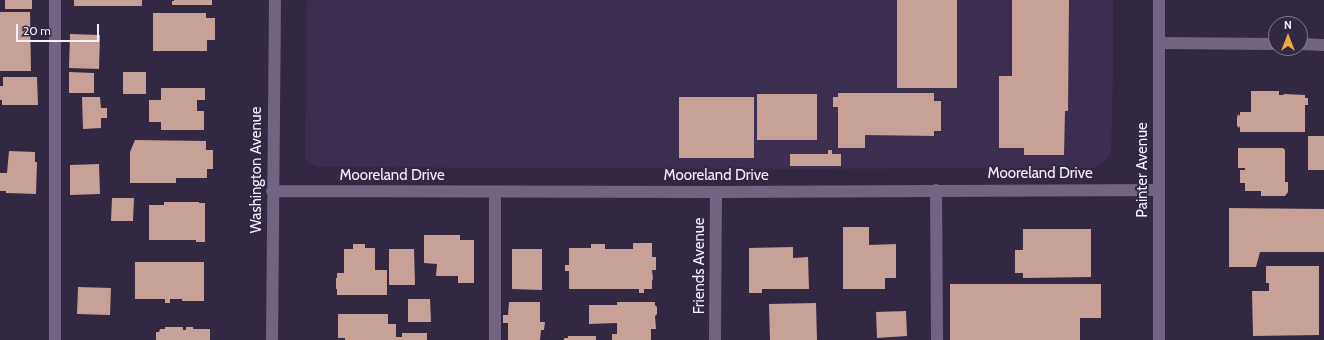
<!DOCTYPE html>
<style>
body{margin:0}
#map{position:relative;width:1324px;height:340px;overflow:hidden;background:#332842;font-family:Cabin,sans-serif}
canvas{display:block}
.north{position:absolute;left:1268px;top:16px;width:40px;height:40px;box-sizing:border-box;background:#332842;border:1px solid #81788d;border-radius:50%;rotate:0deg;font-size:11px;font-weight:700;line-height:16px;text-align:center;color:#f5f0fe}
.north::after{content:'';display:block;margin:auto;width:14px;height:18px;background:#ebaa39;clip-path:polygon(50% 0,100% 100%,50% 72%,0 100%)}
.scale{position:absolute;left:16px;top:24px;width:83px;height:18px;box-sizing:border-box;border:2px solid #f5f0fe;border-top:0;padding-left:5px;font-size:12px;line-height:14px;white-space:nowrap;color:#f5f0fe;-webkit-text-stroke:3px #332842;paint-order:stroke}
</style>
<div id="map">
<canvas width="1324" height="340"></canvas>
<div class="north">N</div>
<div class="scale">20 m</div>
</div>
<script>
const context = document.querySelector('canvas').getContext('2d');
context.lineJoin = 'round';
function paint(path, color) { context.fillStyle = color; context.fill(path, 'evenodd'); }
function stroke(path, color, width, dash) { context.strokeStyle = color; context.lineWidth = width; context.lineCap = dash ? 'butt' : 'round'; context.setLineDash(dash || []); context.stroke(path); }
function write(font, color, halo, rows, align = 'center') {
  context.font = font + ' Cabin,sans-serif'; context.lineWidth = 4; context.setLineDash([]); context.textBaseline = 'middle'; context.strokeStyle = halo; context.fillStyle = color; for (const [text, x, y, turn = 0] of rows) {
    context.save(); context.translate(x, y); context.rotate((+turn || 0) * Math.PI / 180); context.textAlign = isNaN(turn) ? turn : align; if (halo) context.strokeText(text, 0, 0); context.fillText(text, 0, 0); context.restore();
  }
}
paint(new Path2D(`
 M 307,0 L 1113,0 L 1113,76 L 1111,155 L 1096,168 L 783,169 L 317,167 L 305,159 Z`), '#3c2e4e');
paint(new Path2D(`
 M 5,0 L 32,0 L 32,9 L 5,9 Z
 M 74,0 L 142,0 L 142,6 L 74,6 Z
 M 174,0 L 212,0 L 212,5 L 172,5 L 172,1 L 174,1 Z
 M 897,0 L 957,0 L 957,88 L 897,88 Z
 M 1012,0 L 1069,0 L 1068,111 L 1065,111 L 1064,155 L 1024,155 L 1024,148 L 999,148 L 999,76 L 1012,76 Z
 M 0,12 L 30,12 L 31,71 L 0,71 Z
 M 153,13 L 206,13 L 206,18 L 215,18 L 215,40 L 207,40 L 207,51 L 153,51 Z
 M 70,34 L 100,35 L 99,69 L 69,68 Z
 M 69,72 L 94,73 L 94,93 L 69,93 Z
 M 123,72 L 146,72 L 146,94 L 123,94 Z
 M 3,77 L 37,77 L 38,105 L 2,105 L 2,100 L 0,100 L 0,86 L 3,86 Z
 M 161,88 L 205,88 L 205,100 L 197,100 L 197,111 L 204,111 L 204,130 L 161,130 L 161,122 L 149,122 L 149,100 L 161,100 Z
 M 1251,91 L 1279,91 L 1279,95 L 1283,95 L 1284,94 L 1305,95 L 1305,98 L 1308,98 L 1308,105 L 1305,105 L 1305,132 L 1240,132 L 1240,126 L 1239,128 L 1237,126 L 1237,118 L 1238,114 L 1240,116 L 1240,112 L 1251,112 Z
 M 838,93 L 934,93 L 934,101 L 941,101 L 941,131 L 934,131 L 934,136 L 865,135 L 865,148 L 838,148 L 838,107 L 833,107 L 833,97 L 838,97 Z
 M 757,94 L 817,94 L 817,140 L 757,140 Z
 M 82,97 L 100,97 L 101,108 L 107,108 L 107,118 L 101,118 L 101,128 L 83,129 Z
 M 679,97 L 754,97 L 754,158 L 679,158 Z
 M 1308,136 L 1324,136 L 1324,170 L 1308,170 Z
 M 135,140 L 206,141 L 206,150 L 213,150 L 213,169 L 207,169 L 207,178 L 176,178 L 176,183 L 130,183 L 130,152 Z
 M 1238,148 L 1283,148 L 1285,150 L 1285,182 L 1288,182 L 1288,192 L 1285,196 L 1261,196 L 1261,191 L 1245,191 L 1245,183 L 1240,183 L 1240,170 L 1245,170 L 1245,168 L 1238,168 Z
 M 828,150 L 832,150 L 832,154 L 841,154 L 841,166 L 790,166 L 790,154 L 828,154 Z
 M 9,151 L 35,152 L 35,162 L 37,162 L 36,194 L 6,193 L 6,191 L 0,191 L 0,173 L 7,173 Z
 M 99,164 L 100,194 L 70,195 L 70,165 Z
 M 112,198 L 134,198 L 133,221 L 111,221 Z
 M 164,202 L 199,202 L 199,203 L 205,203 L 205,242 L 196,242 L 196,240 L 149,240 L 149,205 L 164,205 Z
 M 1229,208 L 1324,209 L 1324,252 L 1260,252 L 1256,267 L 1229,267 Z
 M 843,227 L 869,227 L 869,245 L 896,244 L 896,278 L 885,278 L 885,289 L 843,289 Z
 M 1023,229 L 1091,229 L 1091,277 L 1023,278 L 1023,273 L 1015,273 L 1015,250 L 1023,250 Z
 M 424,235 L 460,235 L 460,240 L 474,240 L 474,283 L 458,283 L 458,276 L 436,276 L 437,264 L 424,263 Z
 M 633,243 L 652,243 L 652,257 L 656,257 L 656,270 L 652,270 L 653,279 L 652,280 L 652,289 L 644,289 L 644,293 L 639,293 L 639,289 L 569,289 L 569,271 L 565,271 L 565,265 L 569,265 L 569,248 L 591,248 L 591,244 L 605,244 L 605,249 L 633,249 Z
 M 353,244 L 365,244 L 365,248 L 375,248 L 375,270 L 387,270 L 387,295 L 337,295 L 337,289 L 336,289 L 336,278 L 337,278 L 337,273 L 344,273 L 344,249 L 353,249 Z
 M 793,247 L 793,258 L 808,257 L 809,289 L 762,289 L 762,293 L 749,293 L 749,248 Z
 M 389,249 L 414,249 L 415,285 L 389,285 Z
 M 512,249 L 542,249 L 542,290 L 512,289 Z
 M 135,262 L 204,262 L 204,301 L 182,301 L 182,299 L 170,299 L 170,303 L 165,303 L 165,299 L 135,299 Z
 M 1266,266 L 1319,266 L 1319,335 L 1253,336 L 1252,291 L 1269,291 L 1269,283 L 1266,283 Z
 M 950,284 L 1101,284 L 1101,318 L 1080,318 L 1080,340 L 950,340 Z
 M 78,287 L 111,288 L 110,315 L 77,314 Z
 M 408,299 L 430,299 L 431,322 L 408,322 Z
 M 509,302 L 540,302 L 540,322 L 545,322 L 544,330 L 541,330 L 540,340 L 508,340 L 508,323 L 503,323 L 503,315 L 508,315 Z
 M 617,302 L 655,302 L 655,305 L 657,307 L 657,314 L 655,316 L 656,329 L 651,329 L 651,340 L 612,340 L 612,334 L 617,334 L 617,323 L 589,324 L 589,305 L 617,305 Z
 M 816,303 L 817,340 L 770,340 L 769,304 Z
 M 906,311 L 907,336 L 877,338 L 876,312 Z
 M 338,314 L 388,314 L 388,324 L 396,324 L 396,337 L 402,337 L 402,333 L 427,333 L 427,340 L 345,340 L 345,338 L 338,338 Z
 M 165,327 L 183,327 L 183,330 L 186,330 L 186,327 L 193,327 L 193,329 L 210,329 L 210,340 L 156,340 L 156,332 L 159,332 L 160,329 L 165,329 Z
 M 568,336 L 596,336 L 596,340 L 564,340 L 564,338 L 568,338 Z`), '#c7a097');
stroke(new Path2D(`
 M 936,190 L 937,340
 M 55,340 L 55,0
 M 495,340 L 495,192`), '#706481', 12);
stroke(new Path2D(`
 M 1159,43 L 1276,44
 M 1300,44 L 1324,45
 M 272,191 L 716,192 L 1159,190
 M 272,340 L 275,0
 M 715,340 L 716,192`), '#706481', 12);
stroke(new Path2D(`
 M 1159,0 L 1159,340`), '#706481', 12);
write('15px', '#f5f0fe', '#332842', [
 ["Washington Avenue",257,170,-90],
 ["Painter Avenue",1143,170,-90],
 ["Mooreland Drive",1040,174],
 ["Mooreland Drive",392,176],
 ["Mooreland Drive",716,176],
 ["Friends Avenue",700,266,-90]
]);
</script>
